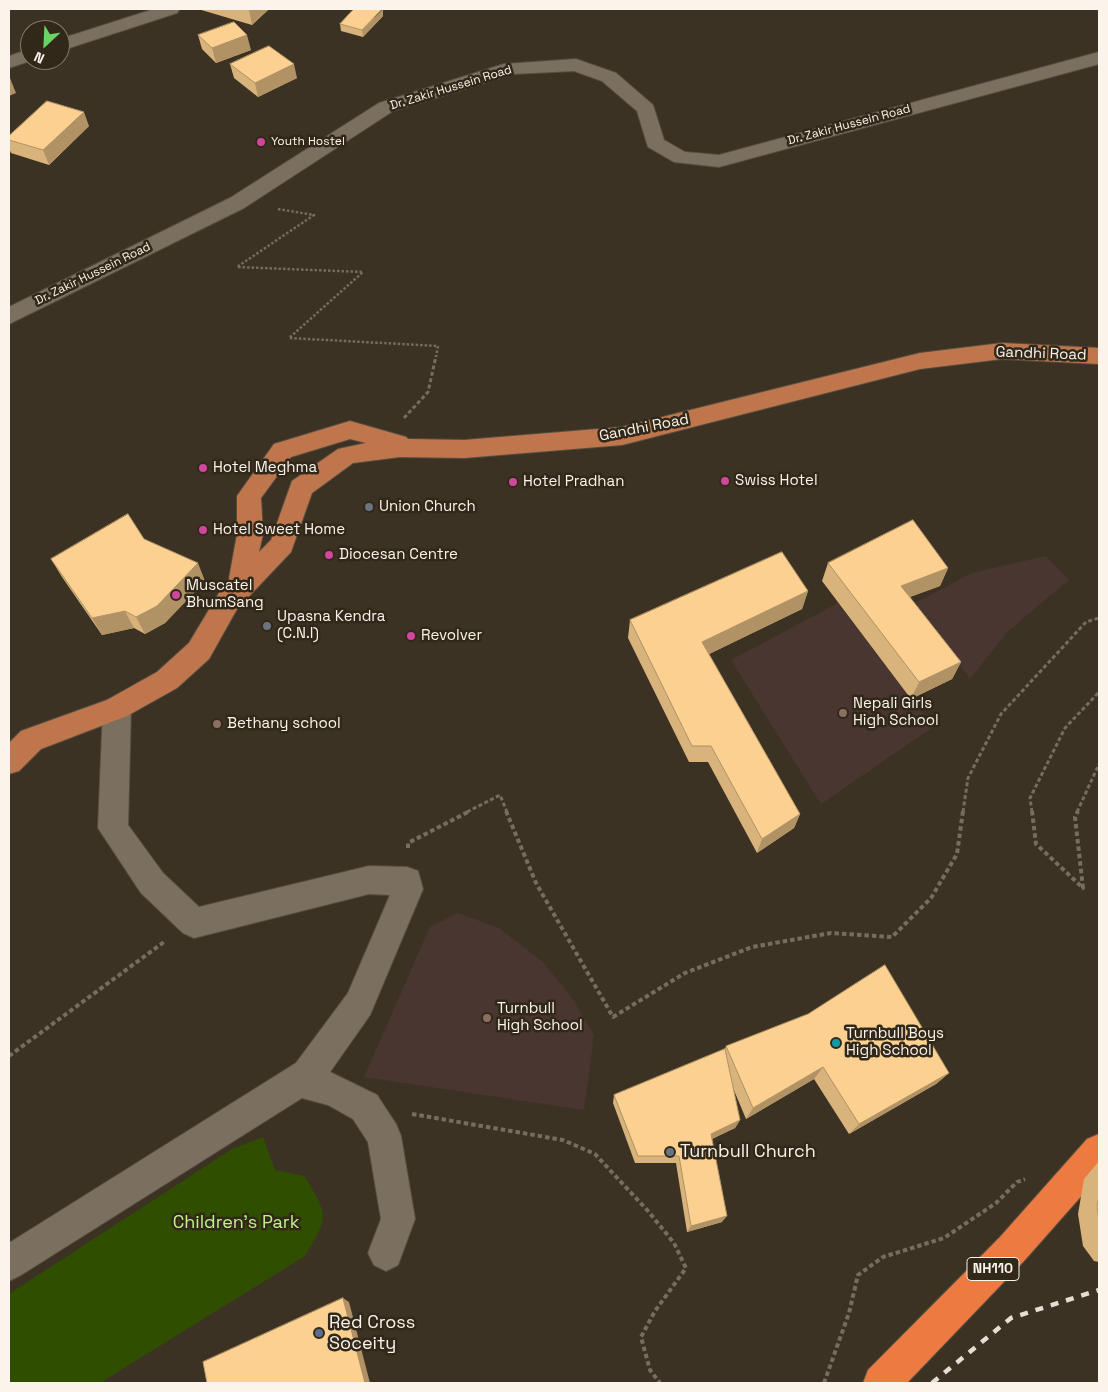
<!DOCTYPE html>
<style>
body{margin:0}
#map{position:relative;width:1108px;height:1392px;overflow:hidden;background:#3c3223;font-family:"Space Grotesk",sans-serif}
canvas{display:block}
.frame{position:absolute;inset:0;border:10px solid #faf4eb;pointer-events:none}
.north{position:absolute;left:20px;top:20px;width:50px;height:50px;box-sizing:border-box;background:#31281a;border:1px solid #817a6e;border-radius:50%;rotate:205deg;font-size:14px;font-weight:700;line-height:20px;text-align:center;color:#faf4eb}
.north::after{content:'';display:block;margin:auto;width:18px;height:22px;background:#69d464;clip-path:polygon(50% 0,100% 100%,50% 72%,0 100%)}
</style>
<div id="map">
<canvas width="1108" height="1392"></canvas>
<div class="frame"></div>
<div class="north">N</div>
</div>
<script>
const context = document.querySelector('canvas').getContext('2d');
context.lineJoin = 'round';
function paint(path, color) { context.fillStyle = color; context.fill(path, 'evenodd'); }
function stroke(path, color, width, dash) { context.strokeStyle = color; context.lineWidth = width; context.lineCap = dash ? 'butt' : 'round'; context.setLineDash(dash || []); context.stroke(path); }
function write(font, color, halo, rows, align = 'center') {
  context.font = font + ' "Space Grotesk",sans-serif'; context.lineWidth = 5; context.setLineDash([]); context.textBaseline = 'middle'; context.strokeStyle = halo; context.fillStyle = color; for (const [text, x, y, turn = 0] of rows) {
    context.save(); context.translate(x, y); context.rotate((+turn || 0) * Math.PI / 180); context.textAlign = isNaN(turn) ? turn : align; if (halo) context.strokeText(text, 0, 0); context.fillText(text, 0, 0); context.restore();
  }
}
paint(new Path2D(`
 M 1046,556 L 1069,580 L 1007,632 L 970,679 L 915,603 L 972,573 Z
 M 838,603 L 933,727 L 821,804 L 731,660 Z
 M 458,913 L 499,928 L 543,962 L 574,1001 L 594,1035 L 584,1110 L 364,1077 L 430,927 Z`), '#493630');
paint(new Path2D(`
 M 263,1137 L 275,1170 L 304,1176 C 329,1215 329,1217 305,1256 L 100,1383 L 9,1383 L 9,1294 L 232,1149 Z`), '#304e00');
const minor = new Path2D(`
 M 154,9 L 180,9 L 177,13 L 60,51 L 60,39 Z
 M 30,49 L 30,60 L 33,60 L 9,68 L 9,56 Z
 M 1099,52 L 1099,64 L 719,167 L 674,162 L 648,147 L 637,111 L 602,81 L 574,71 L 513,74 L 393,111 L 244,208 L 9,324 L 9,307 L 230,198 L 379,103 L 504,64 L 576,59 L 616,73 L 653,105 L 664,140 L 685,152 L 719,155 Z
 M 117,696 L 127,700 L 131,708 L 128,825 L 163,873 L 199,907 L 369,866 L 407,867 L 418,871 L 423,889 L 370,1015 L 330,1072 L 377,1095 L 396,1124 L 401,1136 L 415,1219 L 398,1265 L 386,1271 L 374,1265 L 368,1253 L 381,1219 L 368,1142 L 353,1119 L 328,1105 L 302,1098 L 21,1275 L 9,1281 L 9,1243 L 296,1063 L 348,993 L 390,895 L 369,894 L 194,938 L 183,933 L 141,893 L 98,828 L 103,708 L 107,700 Z`);
const major = new Path2D(`
 M 1002,343 L 1099,348 L 1099,364 L 1002,359 L 920,369 L 622,445 L 464,458 L 400,457 L 353,463 L 312,493 L 291,552 L 237,609 L 209,659 L 177,688 L 127,716 L 41,749 L 19,771 L 9,774 L 9,743 L 21,731 L 107,700 L 157,672 L 189,643 L 219,593 L 228,584 L 237,534 L 237,496 L 274,444 L 350,421 L 406,437 L 408,439 L 464,440 L 622,427 L 920,353 ZM 350,439 L 366,443 L 338,449 L 292,481 L 271,540 L 259,552 L 263,534 L 261,498 L 291,457 Z`);
const highway = new Path2D(`
 M 1099,1134 L 1099,1176 L 1024,1261 L 907,1383 L 863,1383 L 868,1370 L 1000,1237 L 1087,1139 Z`);
stroke(minor, '#574e42', 2);
stroke(major, '#574e42', 2);
stroke(highway, '#574e42', 2);
stroke(new Path2D(`
 M 278,209 L 314,215 L 237,267 L 363,272 L 289,338 L 438,346 L 436,357`), '#756d5f', 2.5, [2.5, 2]);
stroke(new Path2D(`
 M 404,418 L 428,392 L 436,356
 M 467,812 L 500,795 L 507,812
 M 963,812 L 968,778 L 1001,714 L 1086,622 L 1099,618
 M 1032,812 L 1030,798 L 1065,728 L 1099,692
 M 1077,812 L 1099,764`), '#756d5f', 3, [4, 2.5]);
stroke(new Path2D(`
 M 506,811 L 536,883 L 613,1017 L 685,973 L 752,947 L 831,933 L 892,937 L 931,898 L 957,854 L 963,811
 M 1032,811 L 1036,844 L 1083,888 L 1075,817 L 1078,811
 M 408,848 L 408,843 L 470,811
 M 9,1056 L 164,942
 M 412,1114 L 563,1140 L 595,1154 L 648,1211 L 674,1243 L 686,1268 L 655,1311 L 641,1337 L 650,1370 L 660,1383
 M 824,1383 L 849,1313 L 858,1275 L 883,1257 L 944,1238 L 996,1203 L 1017,1182 L 1025,1179`), '#756d5f', 4, [4.5, 3]);
paint(minor, '#7b7060');
paint(major, '#bf764d');
paint(highway, '#ec7a41');
stroke(new Path2D(`
 M 932,1383 L 1011,1318 L 1099,1290`), '#e4ded4', 4.5, [8, 8]);
paint(new Path2D(`
 M 198,9 L 269,9 L 252,25 Z
 M 383,16 L 363,37 L 341,31 L 340,24 Z
 M 198,35 L 251,50 L 216,63 L 202,49 Z
 M 230,64 L 297,78 L 258,97 L 234,78 Z
 M 89,126 L 49,165 L 11,153 L 9,148 L 9,136 Z
 M 144,539 L 205,581 L 165,623 L 145,634 L 134,628 L 102,635 L 62,577 L 51,559 Z
 M 828,563 L 948,568 L 940,586 L 910,597 L 961,662 L 952,679 L 911,699 L 822,581 Z
 M 808,591 L 802,609 L 709,654 L 800,814 L 794,828 L 757,853 L 708,762 L 689,762 L 628,638 L 630,620 Z
 M 726,1046 L 949,1073 L 936,1084 L 849,1134 L 814,1079 L 746,1119 L 733,1088 L 740,1120 L 735,1128 L 712,1139 L 722,1222 L 687,1232 L 676,1163 L 635,1163 L 613,1103 L 614,1095 L 725,1049 Z
 M 1099,1161 L 1099,1262 L 1094,1261 L 1083,1246 L 1078,1214 L 1084,1179 Z`), '#d8b37c');
paint(new Path2D(`
 M 251,9 L 269,9 L 252,25 L 249,10 Z
 M 383,9 L 383,16 L 363,37 L 362,30 Z
 M 247,35 L 251,50 L 216,63 L 212,48 Z
 M 294,64 L 297,78 L 258,97 L 255,83 Z
 M 10,78 L 16,93 L 9,96 L 9,79 Z
 M 84,112 L 89,126 L 49,165 L 43,150 Z
 M 198,563 L 205,581 L 165,623 L 145,634 L 136,617 Z
 M 948,568 L 940,586 L 893,603 L 901,586 Z
 M 808,591 L 802,609 L 699,659 L 702,642 Z
 M 125,611 L 134,628 L 102,635 L 92,618 Z
 M 961,662 L 952,679 L 911,699 L 919,682 Z
 M 800,814 L 794,828 L 757,853 L 762,839 Z
 M 823,1067 L 814,1079 L 746,1119 L 753,1108 Z
 M 949,1073 L 936,1084 L 849,1134 L 859,1124 Z
 M 740,1120 L 735,1128 L 706,1141 L 711,1134 Z
 M 727,1216 L 722,1222 L 687,1232 L 691,1226 Z
 M 343,1298 L 349,1302 L 370,1383 L 365,1383 Z`), '#b09265');
const building = new Path2D(`
 M 354,9 L 382,9 L 362,30 L 340,24 Z
 M 234,22 L 247,35 L 212,48 L 198,35 Z
 M 269,46 L 294,64 L 255,83 L 230,64 Z
 M 47,101 L 84,112 L 43,150 L 9,140 L 9,136 Z
 M 128,514 L 144,539 L 198,563 L 157,606 L 136,617 L 125,611 L 92,618 L 51,559 Z
 M 913,520 L 948,568 L 901,586 L 961,662 L 919,682 L 828,563 Z
 M 782,552 L 808,591 L 702,642 L 800,814 L 762,839 L 711,746 L 692,746 L 630,620 Z
 M 885,965 L 949,1073 L 859,1124 L 823,1067 L 753,1108 L 726,1046 L 808,1014 Z
 M 725,1049 L 740,1120 L 711,1134 L 727,1216 L 691,1226 L 679,1156 L 638,1156 L 614,1095 Z
 M 1099,1196 L 1099,1219 L 1097,1207 Z
 M 343,1298 L 365,1383 L 207,1383 L 203,1362 Z`);
paint(building, '#fbd090');
stroke(building, '#b09265', 1);
for (const [x, y, r, color] of [
 [261,142,5,"#d1479c"],
 [203,468,5,"#d1479c"],
 [725,481,5,"#d1479c"],
 [513,482,5,"#d1479c"],
 [369,507,5,"#6b7280"],
 [203,530,5,"#d1479c"],
 [329,555,5,"#d1479c"],
 [176,595,5,"#d1479c"],
 [267,626,5,"#6b7280"],
 [411,636,5,"#d1479c"],
 [843,713,5,"#8d6e63"],
 [217,724,5,"#8d6e63"],
 [487,1018,5,"#8d6e63"],
 [836,1043,5,"#0f9aa8"],
 [670,1152,5,"#6b7280"],
 [319,1333,5,"#5c6f8a"]
]) { const dot = new Path2D(); dot.arc(x, y, r, 0, 2 * Math.PI); context.fillStyle = color; context.fill(dot); stroke(dot, '#31281a', 2); }
write('12px', '#faf4eb', '#31281a', [
 ["Dr. Zakir Hussein Road",451,88,-17],
 ["Dr. Zakir Hussein Road",849,125,-15],
 ["Dr. Zakir Hussein Road",93,274,-26]
]);
write('12px', '#faf4eb', '#31281a', [
 ["Youth Hostel",271,142]
], 'left');
for (const [x, y, w] of [
 [993,1269,52]
]) { const box = new Path2D(); box.roundRect(x - w / 2, y - 11.5, w, 23, 4); context.fillStyle = '#31281a'; context.fill(box); stroke(box, '#faf4eb', 1); }
write('bold 14px', '#faf4eb', null, [
 ["NH110",993,1269]
]);
write('15px', '#faf4eb', '#31281a', [
 ["Gandhi Road",1041,354,2],
 ["Gandhi Road",644,428,-11]
]);
write('15px', '#faf4eb', '#31281a', [
 ["Hotel Meghma",213,468],
 ["Swiss Hotel",735,481],
 ["Hotel Pradhan",523,482],
 ["Union Church",379,507],
 ["Hotel Sweet Home",213,530],
 ["Diocesan Centre",339,555],
 ["Muscatel",186,586],
 ["BhumSang",186,603],
 ["Upasna Kendra",277,617],
 ["(C.N.I)",277,634],
 ["Revolver",421,636],
 ["Nepali Girls",853,704],
 ["High School",853,721],
 ["Bethany school",227,724],
 ["Turnbull",497,1009],
 ["High School",497,1026],
 ["Turnbull Boys",846,1034],
 ["High School",846,1051]
], 'left');
write('18px', '#faf4eb', '#31281a', [
 ["Turnbull Church",680,1152],
 ["Red Cross",329,1323],
 ["Soceity",329,1344]
], 'left');
write('18px', '#bff488', '#31281a', [
 ["Children's Park",236,1223]
]);
</script>
